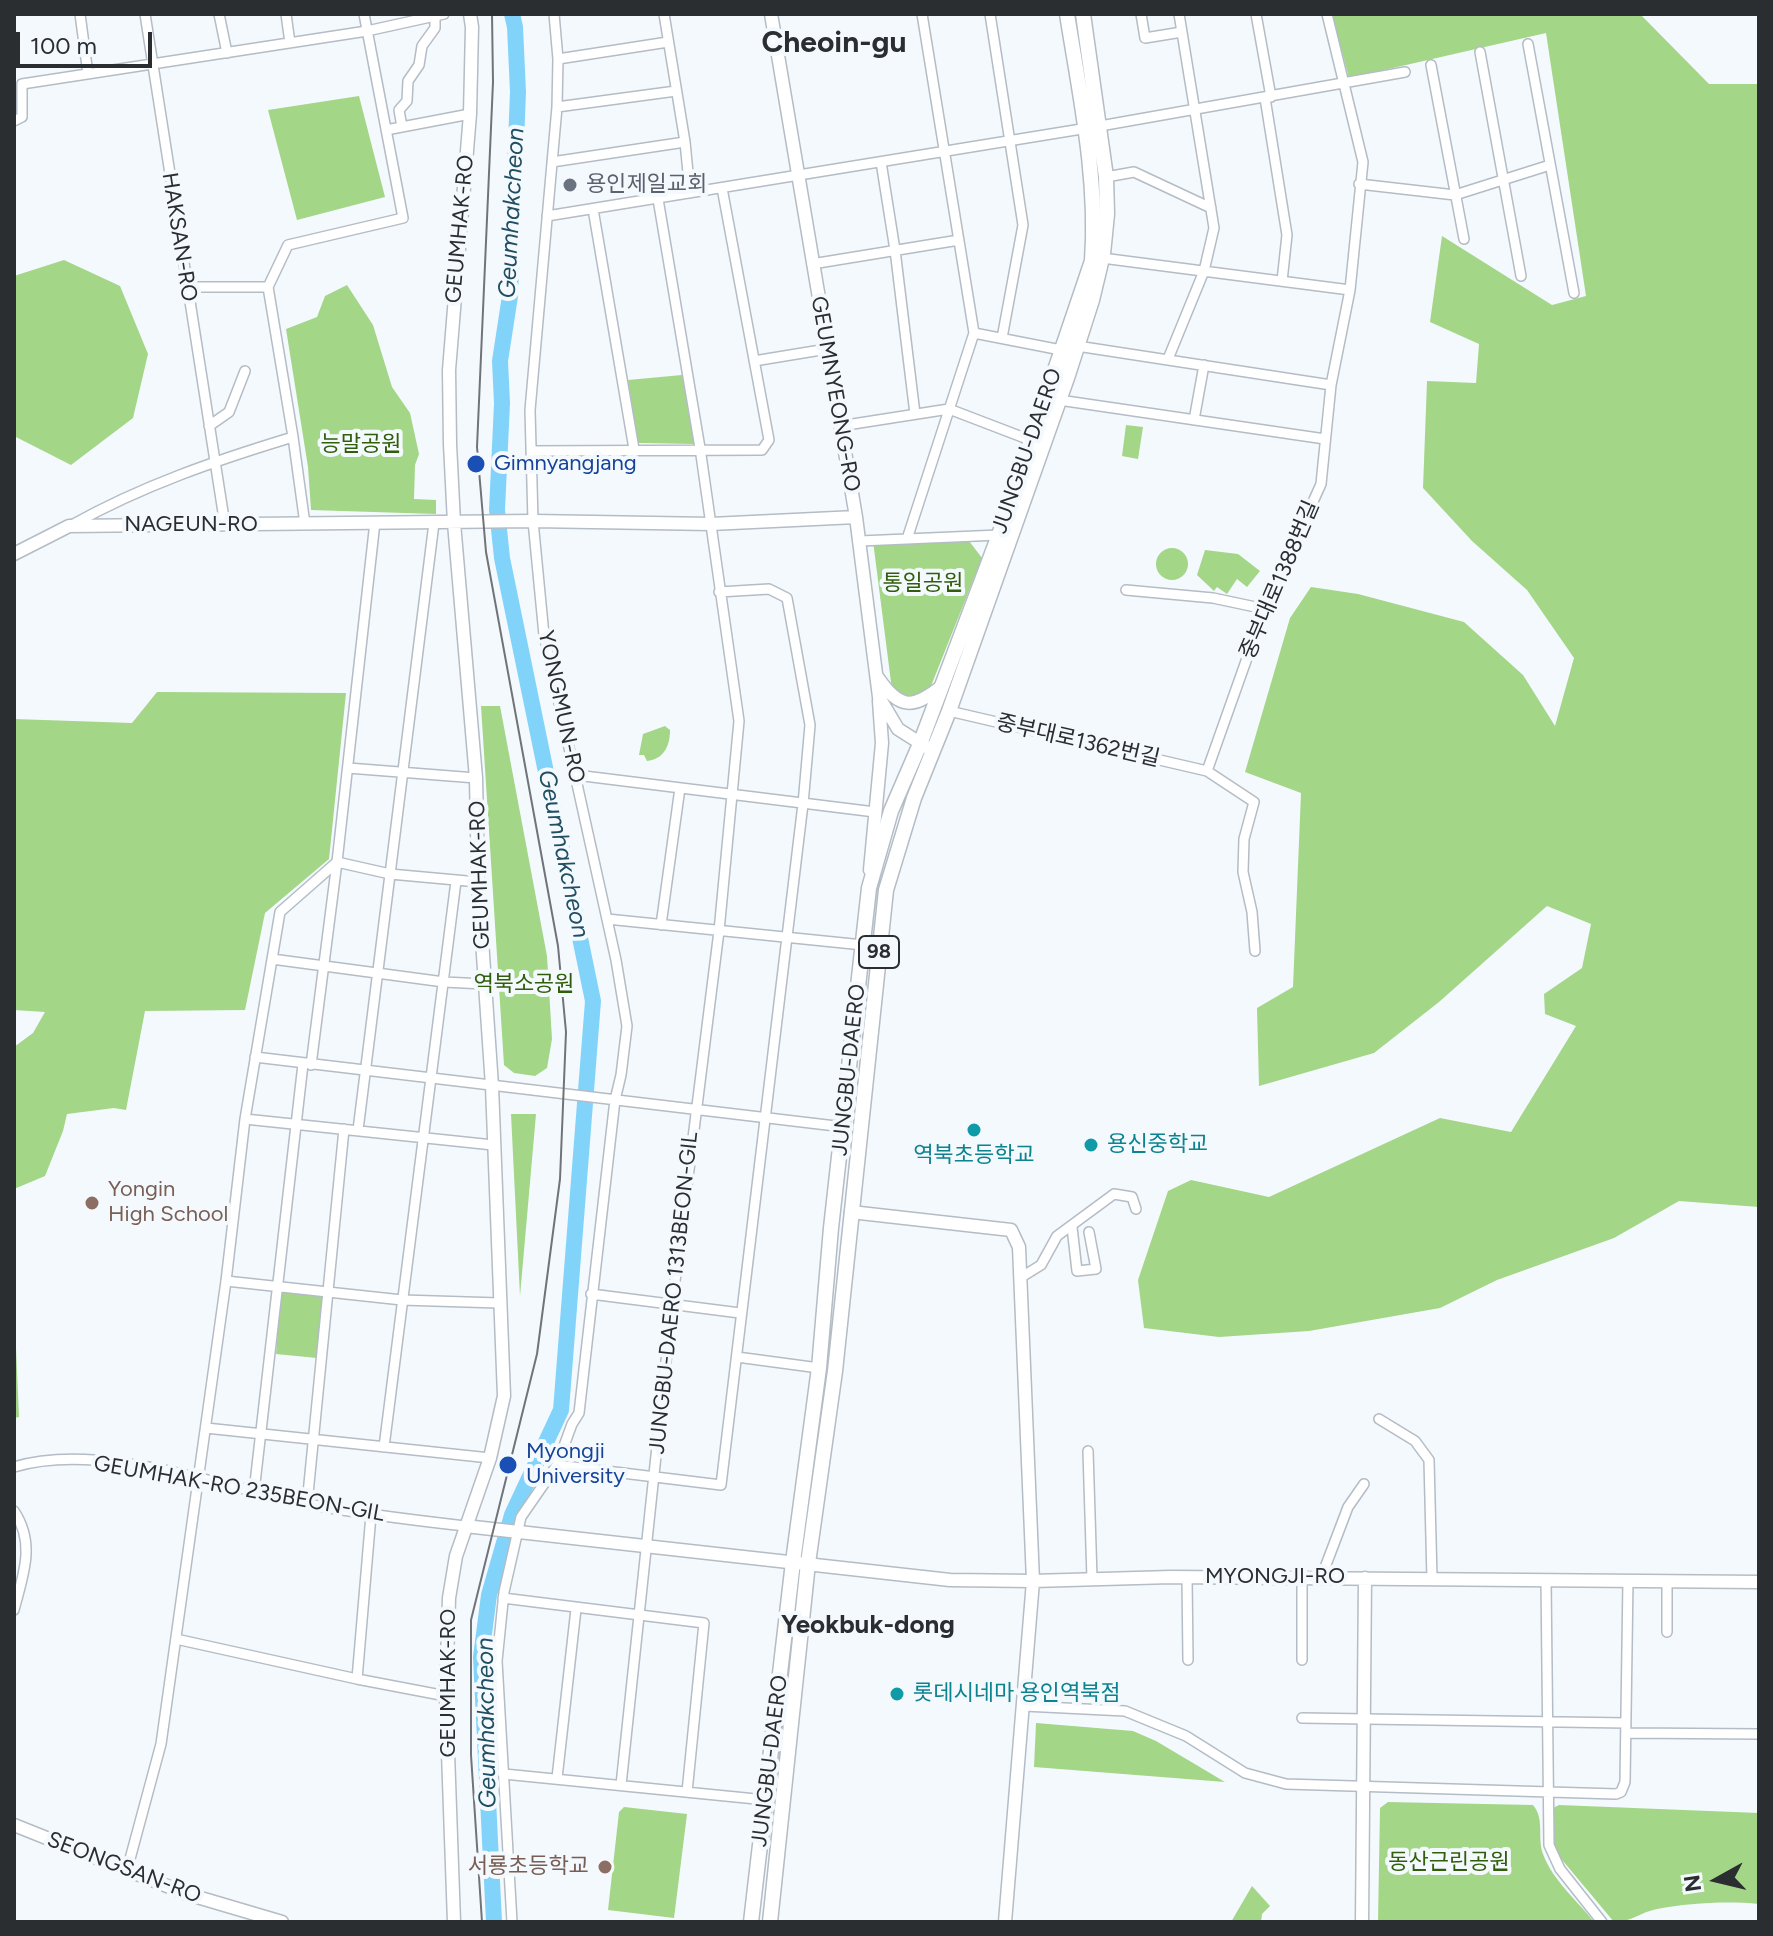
<!DOCTYPE html>
<meta charset="utf-8">
<style>
body{margin:0}
#map{position:relative;width:1773px;height:1936px;overflow:hidden;background:#f4f9fe;font-family:Figtree,sans-serif}
canvas{display:block}
.frame{position:absolute;inset:0;border:16px solid #2a2e31;pointer-events:none}
.north{position:absolute;left:1677px;top:1840px;width:80px;height:80px;-webkit-text-stroke:6px #f4f9fe;paint-order:stroke;rotate:262deg;font-size:22px;font-weight:700;line-height:32px;text-align:center;color:#2a2e31}
.north::after{content:'';display:block;margin:auto;width:28px;height:36px;background:#2a2e31;clip-path:polygon(50% 0,100% 100%,50% 72%,0 100%)}
.scale{position:absolute;left:16px;top:32px;width:136px;height:36px;box-sizing:border-box;border:4px solid #2a2e31;border-top:0;padding-left:10px;font-size:24px;line-height:28px;white-space:nowrap;color:#2a2e31;-webkit-text-stroke:6px #f4f9fe;paint-order:stroke}
</style>
<div id="map">
<canvas width="1773" height="1936"></canvas>
<div class="frame"></div>
<div class="north">N</div>
<div class="scale">100 m</div>
</div>
<script>
const context = document.querySelector('canvas').getContext('2d');
context.lineJoin = 'round';
function paint(path, color) { context.fillStyle = color; context.fill(path, 'evenodd'); }
function stroke(path, color, width, dash) { context.strokeStyle = color; context.lineWidth = width; context.lineCap = dash ? 'butt' : 'round'; context.setLineDash(dash || []); context.stroke(path); }
function write(font, color, halo, rows, align = 'center') {
  context.font = font + ' Figtree,"Noto Sans KR",sans-serif'; context.lineWidth = 8; context.setLineDash([]); context.textBaseline = 'middle'; context.strokeStyle = halo; context.fillStyle = color; for (const [text, x, y, turn = 0] of rows) {
    context.save(); context.translate(x, y); context.rotate((+turn || 0) * Math.PI / 180); context.textAlign = isNaN(turn) ? turn : align; if (halo) context.strokeText(text, 0, 0); context.fillText(text, 0, 0); context.restore();
  }
}
paint(new Path2D(`
 M 1332,14 L 1640,14 L 1709,84 L 1759,84 L 1759,1207 L 1679,1201 L 1614,1238 L 1497,1280 L 1440,1308 L 1309,1331 L 1219,1337 L 1144,1328 L 1138,1280 L 1168,1191 L 1191,1180 L 1269,1197 L 1440,1118 L 1511,1132 L 1576,1026 L 1545,1014 L 1544,994 L 1582,968 L 1591,924 L 1547,906 L 1439,1002 L 1374,1053 L 1259,1086 L 1257,1008 L 1293,987 L 1301,793 L 1245,772 L 1290,618 L 1311,587 L 1358,594 L 1464,622 L 1523,675 L 1555,726 L 1574,658 L 1527,590 L 1472,541 L 1423,488 L 1427,381 L 1476,383 L 1479,344 L 1430,322 L 1442,236 L 1552,305 L 1586,296 L 1546,33 L 1349,78 Z
 M 359,96 L 385,197 L 297,220 L 268,110 Z
 M 64,260 L 120,286 L 148,354 L 133,418 L 71,465 L 14,436 L 14,276 Z
 M 347,285 L 373,325 L 392,387 L 410,413 L 419,454 L 415,465 L 414,499 L 436,500 L 436,514 L 311,510 L 308,467 L 286,329 L 317,317 L 325,296 Z
 M 682,375 L 694,444 L 638,443 L 628,380 Z
 M 1126,425 L 1143,427 L 1138,459 L 1122,456 Z
 M 966,537 L 982,558 L 929,691 L 918,699 L 903,697 L 892,690 L 873,541 Z
 M1156 564a16 16 0 1 1 32 0a16 16 0 1 1-32 0Z
 M 1205,550 L 1238,554 L 1260,571 L 1247,587 L 1237,579 L 1227,594 L 1217,587 L 1214,591 L 1197,575 Z
 M 157,692 L 346,693 L 329,859 L 265,913 L 245,1010 L 145,1011 L 126,1110 L 114,1108 L 67,1114 L 63,1131 L 45,1176 L 14,1189 L 14,1047 L 33,1033 L 45,1012 L 14,1010 L 14,719 L 132,723 Z
 M 481,706 L 500,706 L 547,956 L 552,1039 L 547,1068 L 535,1076 L 514,1073 L 504,1065 Z
 M 665,726 L 670,730 C 670,746 664,759 647,761 L 644,755 L 639,755 L 643,734 Z
 M 511,1114 L 536,1114 L 520,1296 Z
 M 281,1291 L 323,1295 L 317,1358 L 276,1354 Z
 M 14,1301 L 19,1417 L 14,1418 Z
 M 1036,1723 L 1133,1731 L 1156,1741 L 1225,1782 L 1034,1767 Z
 M 1388,1802 L 1533,1805 C 1545,1819 1537,1838 1543,1854 C 1553,1881 1577,1900 1594,1922 L 1378,1922 L 1380,1808 Z
 M 1559,1805 L 1759,1813 L 1759,1904 C 1726,1901 1689,1903 1657,1909 C 1641,1912 1631,1922 1614,1922 L 1558,1855 L 1552,1840 L 1553,1808 Z
 M 624,1807 L 687,1814 L 674,1918 L 608,1910 L 619,1812 Z
 M 1252,1886 L 1270,1906 L 1262,1914 L 1261,1922 L 1231,1922 Z`), '#a3d687');
stroke(new Path2D(`
 M 494,1922 L 481,1657 L 489,1595 L 512,1515 L 561,1410 L 593,1001 L 502,558 L 497,510 L 502,403 L 500,361 L 510,296 L 518,92 L 515,27 L 512,14`), '#82d3fa', 16);
const street = new Path2D(`
 M 80,14 L 88,74
 M 145,14 L 225,525
 M 219,14 L 227,53
 M 286,14 L 290,43
 M 664,14 L 685,142 L 690,193
 M 990,14 L 1023,225 L 1002,338
 M 1141,14 L 1145,38 L 1182,32
 M 1256,14 L 1271,97
 M 1528,44 L 1574,293
 M 1480,52 L 1521,276
 M 558,59 L 668,42
 M 1431,65 L 1464,239
 M 1265,98 L 1287,235 L 1282,281
 M 557,107 L 676,91
 M 14,121 L 22,117 L 22,84 L 367,31 L 444,14
 M 402,127 L 399,110 L 407,101 L 408,81 L 419,65 L 422,46 L 435,28 L 435,16
 M 386,130 L 470,114
 M 552,162 L 685,142
 M 881,162 L 895,250 L 915,414
 M 1106,177 L 1134,172 L 1211,208
 M 1359,184 L 1455,195 L 1550,165
 M 593,209 L 634,449
 M 547,216 L 1100,126 L 1405,72
 M 1102,258 L 1350,290
 M 812,264 L 959,240
 M 187,287 L 268,287 L 288,245 L 403,218 L 364,14
 M 268,287 L 293,437 L 305,524
 M 974,333 L 1061,350
 M 1077,346 L 1331,385
 M 1168,359 L 1204,271 L 1214,228 L 1179,14
 M 754,361 L 827,349
 M 1059,400 L 1325,439
 M 1194,420 L 1204,365
 M 209,426 L 229,412 L 245,371
 M 840,426 L 949,409 L 1030,440
 M 531,451 L 762,450 L 769,440 L 722,188
 M 72,525 C 141,486 217,460 293,437
 M 907,539 L 974,333 L 922,14
 M 860,541 L 999,535
 M 1126,590 L 1213,598 L 1265,609
 M 949,711 L 1207,771 L 1254,802 L 1244,839 L 1243,872 L 1252,912 L 1255,951
 M 348,768 L 476,778
 M 1207,771 L 1263,613 L 1321,484 L 1331,385 L 1350,290 L 1363,162 L 1327,14
 M 576,775 L 875,812
 M 337,862 L 390,874 L 478,882
 M 607,919 L 863,945
 M 661,925 L 680,788
 M 272,959 L 444,982 L 484,984
 M 255,1057 L 844,1127
 M 311,1065 L 337,862 L 375,522
 M 245,1119 L 493,1145
 M 358,1130 L 434,523
 M 1072,1227 L 1077,1271 L 1096,1269 L 1089,1232
 M 1020,1278 L 1041,1265 L 1057,1236 L 1114,1194 L 1132,1197 L 1136,1209
 M 226,1281 L 402,1300 L 499,1303
 M 591,1294 L 740,1313
 M 737,1357 L 819,1368
 M 1379,1419 L 1415,1441 L 1429,1460 L 1432,1579
 M 206,1428 L 490,1458
 M 384,1447 L 456,881
 M 1088,1451 L 1092,1579
 M 557,1465 L 721,1485 L 803,804 L 810,725 L 787,598 L 769,589 L 719,592
 M 14,1467 C 99,1441 222,1487 308,1504 C 360,1514 412,1520 465,1526
 M 254,1492 L 303,1064
 M 307,1504 L 344,1129
 M 14,1511 C 36,1544 23,1575 14,1610
 M 1187,1577 L 1188,1660
 M 1321,1578 L 1348,1507 L 1364,1484
 M 1546,1580 L 1549,1845 L 1560,1869 L 1602,1922
 M 503,1598 L 704,1623 L 687,1792
 M 1667,1632 L 1667,1581
 M 176,1639 L 357,1679 L 446,1696
 M 1302,1660 L 1302,1578
 M 357,1679 L 371,1515
 M 1024,1706 L 1125,1711 L 1186,1736 L 1245,1773 L 1286,1784 L 1616,1794 L 1621,1792 L 1625,1782 L 1628,1580
 M 1302,1718 L 1626,1723
 M 1626,1733 L 1759,1734
 M 504,1774 L 766,1800
 M 557,1778 L 576,1609
 M 621,1785 L 672,1305 L 719,931 L 739,721 L 700,448 L 658,199
 M 127,1870 L 161,1744 L 226,1281 L 245,1119 L 280,912 L 337,862
 M 512,1922 L 497,1661 L 504,1592 L 521,1517 L 557,1465 L 572,1424 L 579,1413 L 615,1100 L 621,1075 L 627,1026 L 616,960 L 544,635 L 533,521 L 530,410 L 557,107 L 558,59 L 554,14`);
const secondary = new Path2D(`
 M 771,14 L 856,517 L 879,697 L 898,729 L 928,748
 M 14,554 L 69,526 L 533,521 L 711,524 L 856,517
 M 878,678 C 900,710 913,709 942,686
 M 870,870 L 882,743 L 879,701
 M 851,1212 L 1011,1230 L 1019,1247 L 1033,1581 L 1005,1922
 M 465,1526 L 950,1580 L 1033,1581 L 1171,1577 L 1759,1582
 M 14,1825 L 187,1894 L 282,1922
 M 454,1922 L 446,1696 L 449,1598 L 456,1556 L 490,1458 L 504,1396 L 492,1086 L 478,882 L 476,778 L 454,523 L 450,444 L 449,370 L 470,114 L 472,27 L 470,14
 M 1362,1922 L 1365,1578`);
const primary = new Path2D(`
 M 751,1922 L 793,1562 L 819,1368 L 831,1228 L 869,888 L 891,811 L 920,744 L 999,535 L 1092,261 C 1098,178 1080,96 1067,14
 M 770,1922 L 808,1563 L 835,1371 L 886,890 L 914,798 L 949,711 L 1067,378 L 1092,300 L 1103,254 L 1107,214 L 1106,177 L 1083,14`);
stroke(street, '#b4bcc5', 12);
stroke(secondary, '#b4bcc5', 15);
stroke(primary, '#b4bcc5', 17);
stroke(street, '#fff', 9);
stroke(secondary, '#fff', 12);
stroke(primary, '#fff', 14);
stroke(new Path2D(`
 M 482,1922 L 471,1755 L 471,1620 L 537,1354 L 560,1179 L 566,1032 L 558,946 L 486,552 L 477,447 L 493,82 L 492,14`), '#707478', 2);
for (const [x, y, r, color] of [
 [570,185,8,"#6b7280"],
 [476,464,10,"#1a4fb4"],
 [974,1130,8,"#0f9aa8"],
 [1091,1145,8,"#0f9aa8"],
 [92,1203,8,"#8d6e63"],
 [508,1465,10,"#1a4fb4"],
 [897,1694,8,"#0f9aa8"],
 [605,1867,8,"#8d6e63"]
]) { const dot = new Path2D(); dot.arc(x, y, r, 0, 2 * Math.PI); context.fillStyle = color; context.fill(dot); stroke(dot, '#f4f9fe', 3); }
for (const [x, y, w] of [
 [879,952,40]
]) { const box = new Path2D(); box.roundRect(x - w / 2, y - 16, w, 32, 6); context.fillStyle = '#f4f9fe'; context.fill(box); stroke(box, '#2a2e31', 2); }
write('bold 20px', '#2a2e31', null, [
 ["98",879,952]
]);
write('22px', '#5b616d', '#f4f9fe', [
 ["용인제일교회",586,185]
], 'left');
write('22px', '#2a2e31', '#f4f9fe', [
 ["GEUMHAK-RO",460,229,-85],
 ["HAKSAN-RO",179,237,81],
 ["GEUMNYEONG-RO",835,394,80],
 ["JUNGBU-DAERO",1027,451,-71],
 ["NAGEUN-RO",191,525],
 ["중부대로1388번길",1280,580,-67],
 ["YONGMUN-RO",561,707,78],
 ["중부대로1362번길",1078,741,13],
 ["GEUMHAK-RO",480,875,-92],
 ["JUNGBU-DAERO",849,1070,-84],
 ["JUNGBU-DAERO 1313BEON-GIL",674,1293,-84],
 ["GEUMHAK-RO 235BEON-GIL",239,1489,10],
 ["MYONGJI-RO",1275,1577],
 ["GEUMHAK-RO",449,1683,-90],
 ["JUNGBU-DAERO",770,1761,-83],
 ["SEONGSAN-RO",124,1868,21]
]);
write('22px', '#315e0a', '#f4f9fe', [
 ["능말공원",361,445],
 ["통일공원",923,584],
 ["역북소공원",524,985],
 ["동산근린공원",1449,1863]
]);
write('22px', '#164399', '#f4f9fe', [
 ["Gimnyangjang",494,464],
 ["Myongji",526,1452],
 ["University",526,1477]
], 'left');
write('22px', '#0d838f', '#f4f9fe', [
 ["용신중학교",1107,1145],
 ["역북초등학교",974,1156,"center"],
 ["롯데시네마 용인역북점",913,1694]
], 'left');
write('22px', '#785e54', '#f4f9fe', [
 ["Yongin",108,1190],
 ["High School",108,1215],
 ["서룡초등학교",589,1867,"right"]
], 'left');
write('italic 24px', '#204e62', '#f4f9fe', [
 ["Geumhakcheon",512,213,-87],
 ["Geumhakcheon",563,854,78],
 ["Geumhakcheon",487,1723,-91]
]);
write('bold 26px', '#2a2e31', '#f4f9fe', [
 ["Yeokbuk-dong",868,1625]
]);
write('bold 30px', '#2a2e31', '#f4f9fe', [
 ["Cheoin-gu",834,43]
]);
</script>
